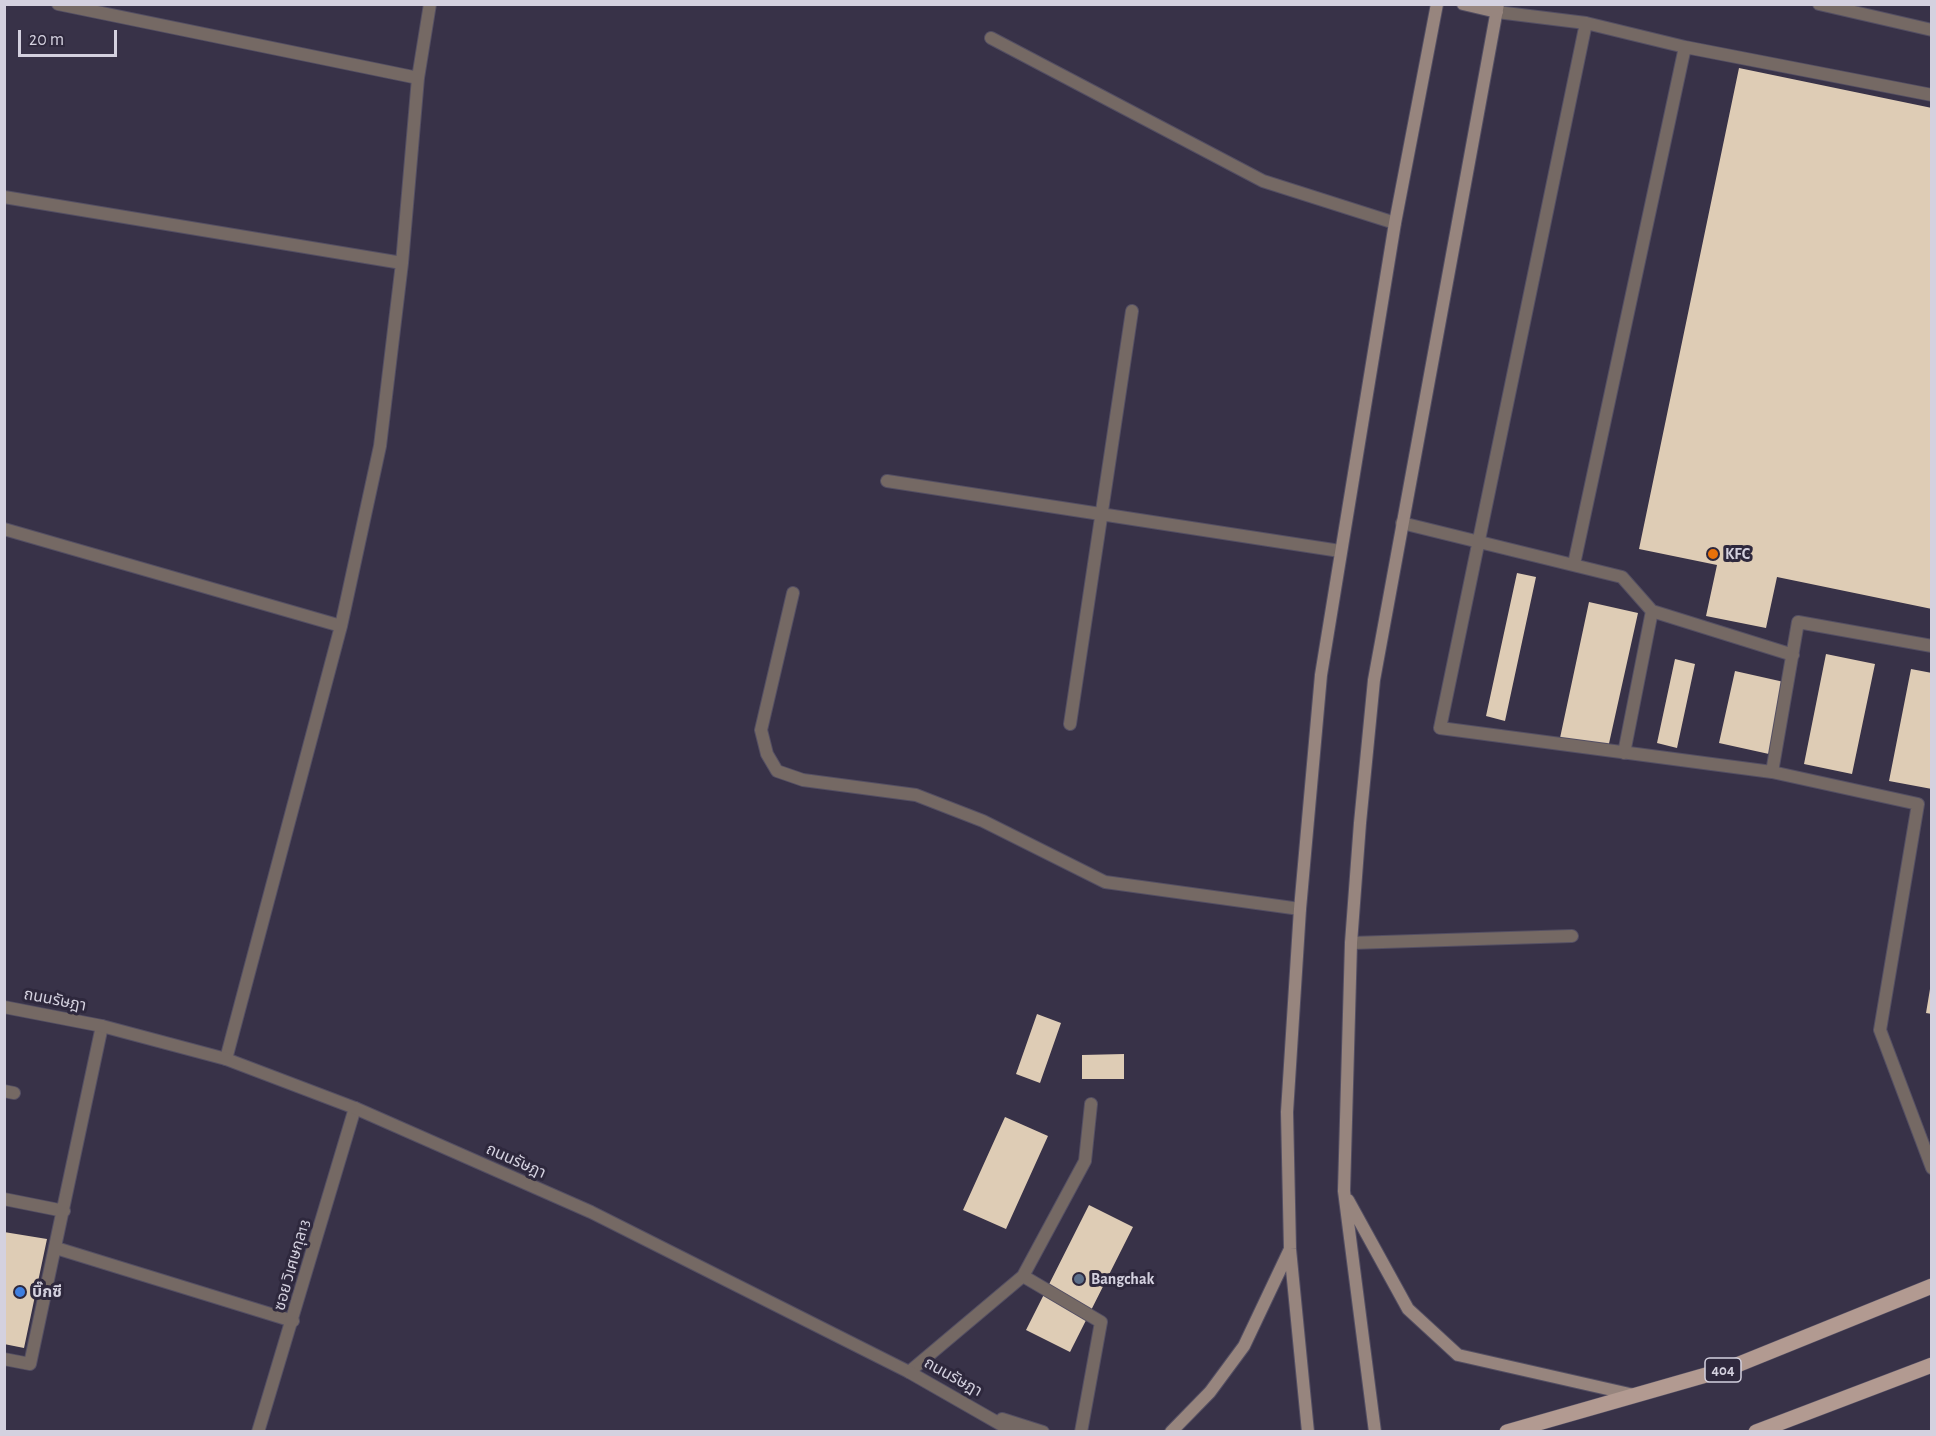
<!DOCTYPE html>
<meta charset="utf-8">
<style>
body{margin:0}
#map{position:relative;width:1936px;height:1436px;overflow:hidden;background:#383248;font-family:"Alegreya Sans",sans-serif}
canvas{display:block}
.frame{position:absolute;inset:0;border:6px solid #d4d1df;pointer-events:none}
.scale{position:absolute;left:18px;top:30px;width:99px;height:27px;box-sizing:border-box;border:3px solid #d4d1df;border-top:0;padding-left:8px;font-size:18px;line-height:21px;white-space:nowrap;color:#d4d1df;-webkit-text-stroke:4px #2e283d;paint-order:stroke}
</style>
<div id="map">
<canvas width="1936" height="1436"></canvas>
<div class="frame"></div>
<div class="scale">20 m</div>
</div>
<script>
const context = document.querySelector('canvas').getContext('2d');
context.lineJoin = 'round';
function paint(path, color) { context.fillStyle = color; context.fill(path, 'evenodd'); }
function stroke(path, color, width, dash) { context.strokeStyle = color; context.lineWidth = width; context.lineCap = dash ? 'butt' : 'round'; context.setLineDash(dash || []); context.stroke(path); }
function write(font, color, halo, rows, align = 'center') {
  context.font = font + ' "Alegreya Sans","Noto Sans Thai",sans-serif'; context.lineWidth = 6; context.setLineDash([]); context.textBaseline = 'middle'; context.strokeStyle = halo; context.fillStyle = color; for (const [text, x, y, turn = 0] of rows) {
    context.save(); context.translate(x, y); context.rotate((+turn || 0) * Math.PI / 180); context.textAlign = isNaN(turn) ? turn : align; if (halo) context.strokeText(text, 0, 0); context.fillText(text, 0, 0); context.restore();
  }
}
paint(new Path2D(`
 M 1739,68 L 1932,108 L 1932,609 L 1777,577 L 1766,628 L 1706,616 L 1717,565 L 1639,549 Z
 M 1517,573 L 1536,577 L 1505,721 L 1486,716 Z
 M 1589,602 L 1638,613 L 1608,748 L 1560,738 Z
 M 1826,654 L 1875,664 L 1852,774 L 1804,764 Z
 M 1675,659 L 1695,664 L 1677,748 L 1657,743 Z
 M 1911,669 L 1932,673 L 1932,789 L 1889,781 Z
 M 1735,671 L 1784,682 L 1769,754 L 1719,743 Z
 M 1930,989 L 1932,989 L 1932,1014 L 1926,1013 Z
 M 1037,1014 L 1061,1023 L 1040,1083 L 1016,1074 Z
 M 1124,1054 L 1124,1079 L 1082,1079 L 1082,1055 Z
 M 1005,1117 L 1048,1136 L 1006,1229 L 963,1210 Z
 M 1089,1205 L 1133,1227 L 1070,1352 L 1026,1330 Z
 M 4,1232 L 47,1239 L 24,1348 L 4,1344 Z`), '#deccb5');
const service = new Path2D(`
 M 1497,12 L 1586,23 L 1685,47 L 1932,95
 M 1586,23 L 1440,728 L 1772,772
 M 991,38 L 1263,181 L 1395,223
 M 887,481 L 1340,551
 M 1402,523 L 1622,577 L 1652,611 L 1793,655
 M 1574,564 L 1685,47
 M 1932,646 L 1798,622 L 1772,772 L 1918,804 L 1880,1030 L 1932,1168
 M 1070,724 L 1132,311
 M 1624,753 L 1652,611
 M 1351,943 L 1572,936
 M 4,1091 L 14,1093
 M 4,1199 L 64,1211
 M 56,1248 L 293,1321
 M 1023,1276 L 1085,1161 L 1091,1104
 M 4,1359 L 30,1364 L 102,1026
 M 909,1372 L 1023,1276 L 1101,1322 L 1081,1432`);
const minor = new Path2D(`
 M 58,4 L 418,78
 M 1819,4 L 1932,30
 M 4,197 L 402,263
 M 4,529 L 341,626
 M 793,593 L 761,730 L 767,754 L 777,771 L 803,780 L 916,795 L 983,821 L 1105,882 L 1300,909
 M 226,1059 L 341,626 L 380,446 L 402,263 L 418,78 L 430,4
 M 258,1432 L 355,1108`);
const tertiary = new Path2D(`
 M 4,1007 L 102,1026 L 226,1059 L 355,1108 L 591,1212 L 909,1372 L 1014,1432
 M 1002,1419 L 1043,1432`);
const secondary = new Path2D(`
 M 1463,4 L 1497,12
 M 1348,1200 L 1408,1309 L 1458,1355 L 1634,1395
 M 1171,1432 L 1210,1392 L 1244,1346 L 1289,1251
 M 1308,1432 L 1290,1249 L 1287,1112 L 1300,909 L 1321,675 L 1395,223 L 1437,4
 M 1375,1432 L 1344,1191 L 1351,943 L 1360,823 L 1374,680 L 1498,4`);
const primary = new Path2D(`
 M 1507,1432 L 1727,1369 L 1932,1286
 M 1756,1432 L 1932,1365`);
stroke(service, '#544f63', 14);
stroke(minor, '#544f63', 14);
stroke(tertiary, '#544f63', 14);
stroke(secondary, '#544f63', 14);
stroke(primary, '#544f63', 16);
stroke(service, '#756964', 12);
stroke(minor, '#756964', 12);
stroke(tertiary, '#756964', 12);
stroke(secondary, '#97857e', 12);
stroke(primary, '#b29a91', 15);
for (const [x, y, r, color] of [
 [1713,554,6,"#e8710a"],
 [1079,1279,6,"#5c6f8a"],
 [20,1292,6,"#3f7fe0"]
]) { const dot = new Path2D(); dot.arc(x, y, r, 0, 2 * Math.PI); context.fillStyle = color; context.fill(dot); stroke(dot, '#2e283d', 2); }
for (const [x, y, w] of [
 [1723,1370,36]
]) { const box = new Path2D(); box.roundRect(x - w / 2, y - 12, w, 24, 4.5); context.fillStyle = '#2e283d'; context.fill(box); stroke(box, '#d4d1df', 1.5); }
write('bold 15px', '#d4d1df', null, [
 ["404",1723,1370]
]);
write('bold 16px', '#d4d1df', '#2e283d', [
 ["KFC",1725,554],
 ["Bangchak",1091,1279],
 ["บิ๊กซี",32,1292]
], 'left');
write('16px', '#d4d1df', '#2e283d', [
 ["ถนนรัษฎา",55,1000,11],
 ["ถนนรัษฎา",516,1161,24],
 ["ซอย วิเศษกุล13",292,1265,-74],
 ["ถนนรัษฎา",953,1377,29]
]);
</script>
